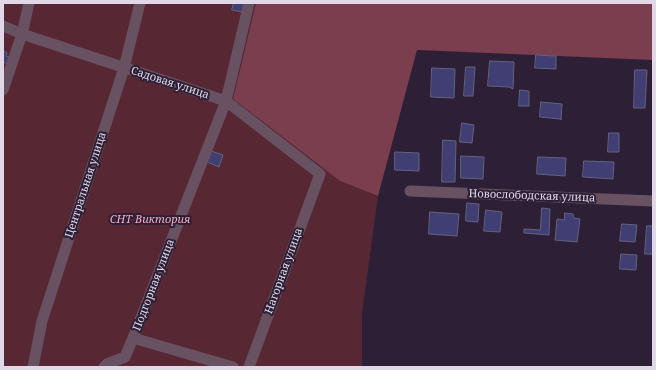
<!DOCTYPE html>
<meta charset="utf-8">
<style>
body{margin:0}
#map{position:relative;width:656px;height:370px;overflow:hidden;background:#2d2036;font-family:"Noto Serif",serif}
canvas{display:block}
.frame{position:absolute;inset:0;border:4px solid #e0d8e7;pointer-events:none}
</style>
<div id="map">
<canvas width="656" height="370"></canvas>
<div class="frame"></div>
</div>
<script>
const context = document.querySelector('canvas').getContext('2d');
context.lineJoin = 'round';
function paint(path, color) { context.fillStyle = color; context.fill(path, 'evenodd'); }
function stroke(path, color, width, dash) { context.strokeStyle = color; context.lineWidth = width; context.lineCap = dash ? 'butt' : 'round'; context.setLineDash(dash || []); context.stroke(path); }
function write(font, color, halo, rows, align = 'center') {
  context.font = font + ' "Noto Serif",serif'; context.lineWidth = 4; context.setLineDash([]); context.textBaseline = 'middle'; context.strokeStyle = halo; context.fillStyle = color; for (const [text, x, y, turn = 0] of rows) {
    context.save(); context.translate(x, y); context.rotate((+turn || 0) * Math.PI / 180); context.textAlign = isNaN(turn) ? turn : align; if (halo) context.strokeText(text, 0, 0); context.fillText(text, 0, 0); context.restore();
  }
}
paint(new Path2D(`
 M 3,3 L 256,3 L 233,99 L 340,181 L 378,196 L 362,313 L 362,367 L 3,367 Z`), '#582734');
paint(new Path2D(`
 M 256,3 L 653,3 L 653,60 L 417,50 L 378,196 L 340,181 L 233,99 Z`), '#7b3e4e');
const building = new Path2D(`
 M 234,3 L 244,3 L 242,12 L 232,10 Z
 M 3,51 L 7,53 L 6,56 L 10,57 L 8,64 L 3,62 Z
 M 536,55 L 556,56 L 556,69 L 535,68 Z
 M 490,61 L 514,62 L 513,89 L 509,87 L 488,86 Z
 M 466,67 L 475,67 L 473,96 L 464,96 Z
 M 432,68 L 455,69 L 454,98 L 431,97 Z
 M 635,70 L 647,70 L 645,108 L 634,108 Z
 M 520,90 L 529,91 L 529,106 L 519,106 Z
 M 541,102 L 562,104 L 561,120 L 560,119 L 540,117 Z
 M 462,123 L 474,125 L 472,143 L 460,142 Z
 M 609,133 L 619,133 L 619,152 L 608,152 Z
 M 443,140 L 456,141 L 455,182 L 442,182 Z
 M 211,151 L 223,155 L 219,167 L 207,162 Z
 M 395,152 L 419,153 L 419,171 L 395,170 Z
 M 461,156 L 484,157 L 483,179 L 461,178 Z
 M 538,157 L 566,158 L 565,176 L 537,174 Z
 M 584,161 L 614,162 L 613,179 L 583,177 Z
 M 467,203 L 479,204 L 478,222 L 466,221 Z
 M 542,208 L 550,209 L 549,235 L 524,233 L 524,229 L 540,230 Z
 M 486,210 L 502,212 L 500,232 L 484,231 Z
 M 430,212 L 459,214 L 457,236 L 429,234 Z
 M 565,213 L 573,214 L 574,218 L 580,219 L 577,242 L 555,240 L 557,219 L 564,220 Z
 M 622,224 L 637,225 L 635,242 L 620,241 Z
 M 647,226 L 653,226 L 653,254 L 645,254 Z
 M 621,254 L 637,255 L 636,270 L 620,269 Z`);
paint(building, '#403e72');
stroke(building, '#62637e', 1);
stroke(new Path2D(`
 M 3,26 L 22,34 L 226,101 L 320,174 L 249,367
 M 3,90 L 22,34 L 29,3
 M 410,191 L 653,201
 M 133,338 L 233,367
 M 33,367 L 42,321 L 124,68 L 140,3
 M 104,367 L 107,364 L 125,357 L 133,338 L 226,101 L 249,3`), '#685261', 11);
write('11px', '#e0d8e7', '#2d2036', [
 ["Садовая улица",170,83,18],
 ["Центральная улица",86,185,-72],
 ["Новослободская улица",532,196,2],
 ["Нагорная улица",284,271,-70],
 ["Подгорная улица",154,285,-69]
]);
write('italic 11px', '#fbaec0', '#2d2036', [
 ["СНТ Виктория",150,220]
]);
</script>
